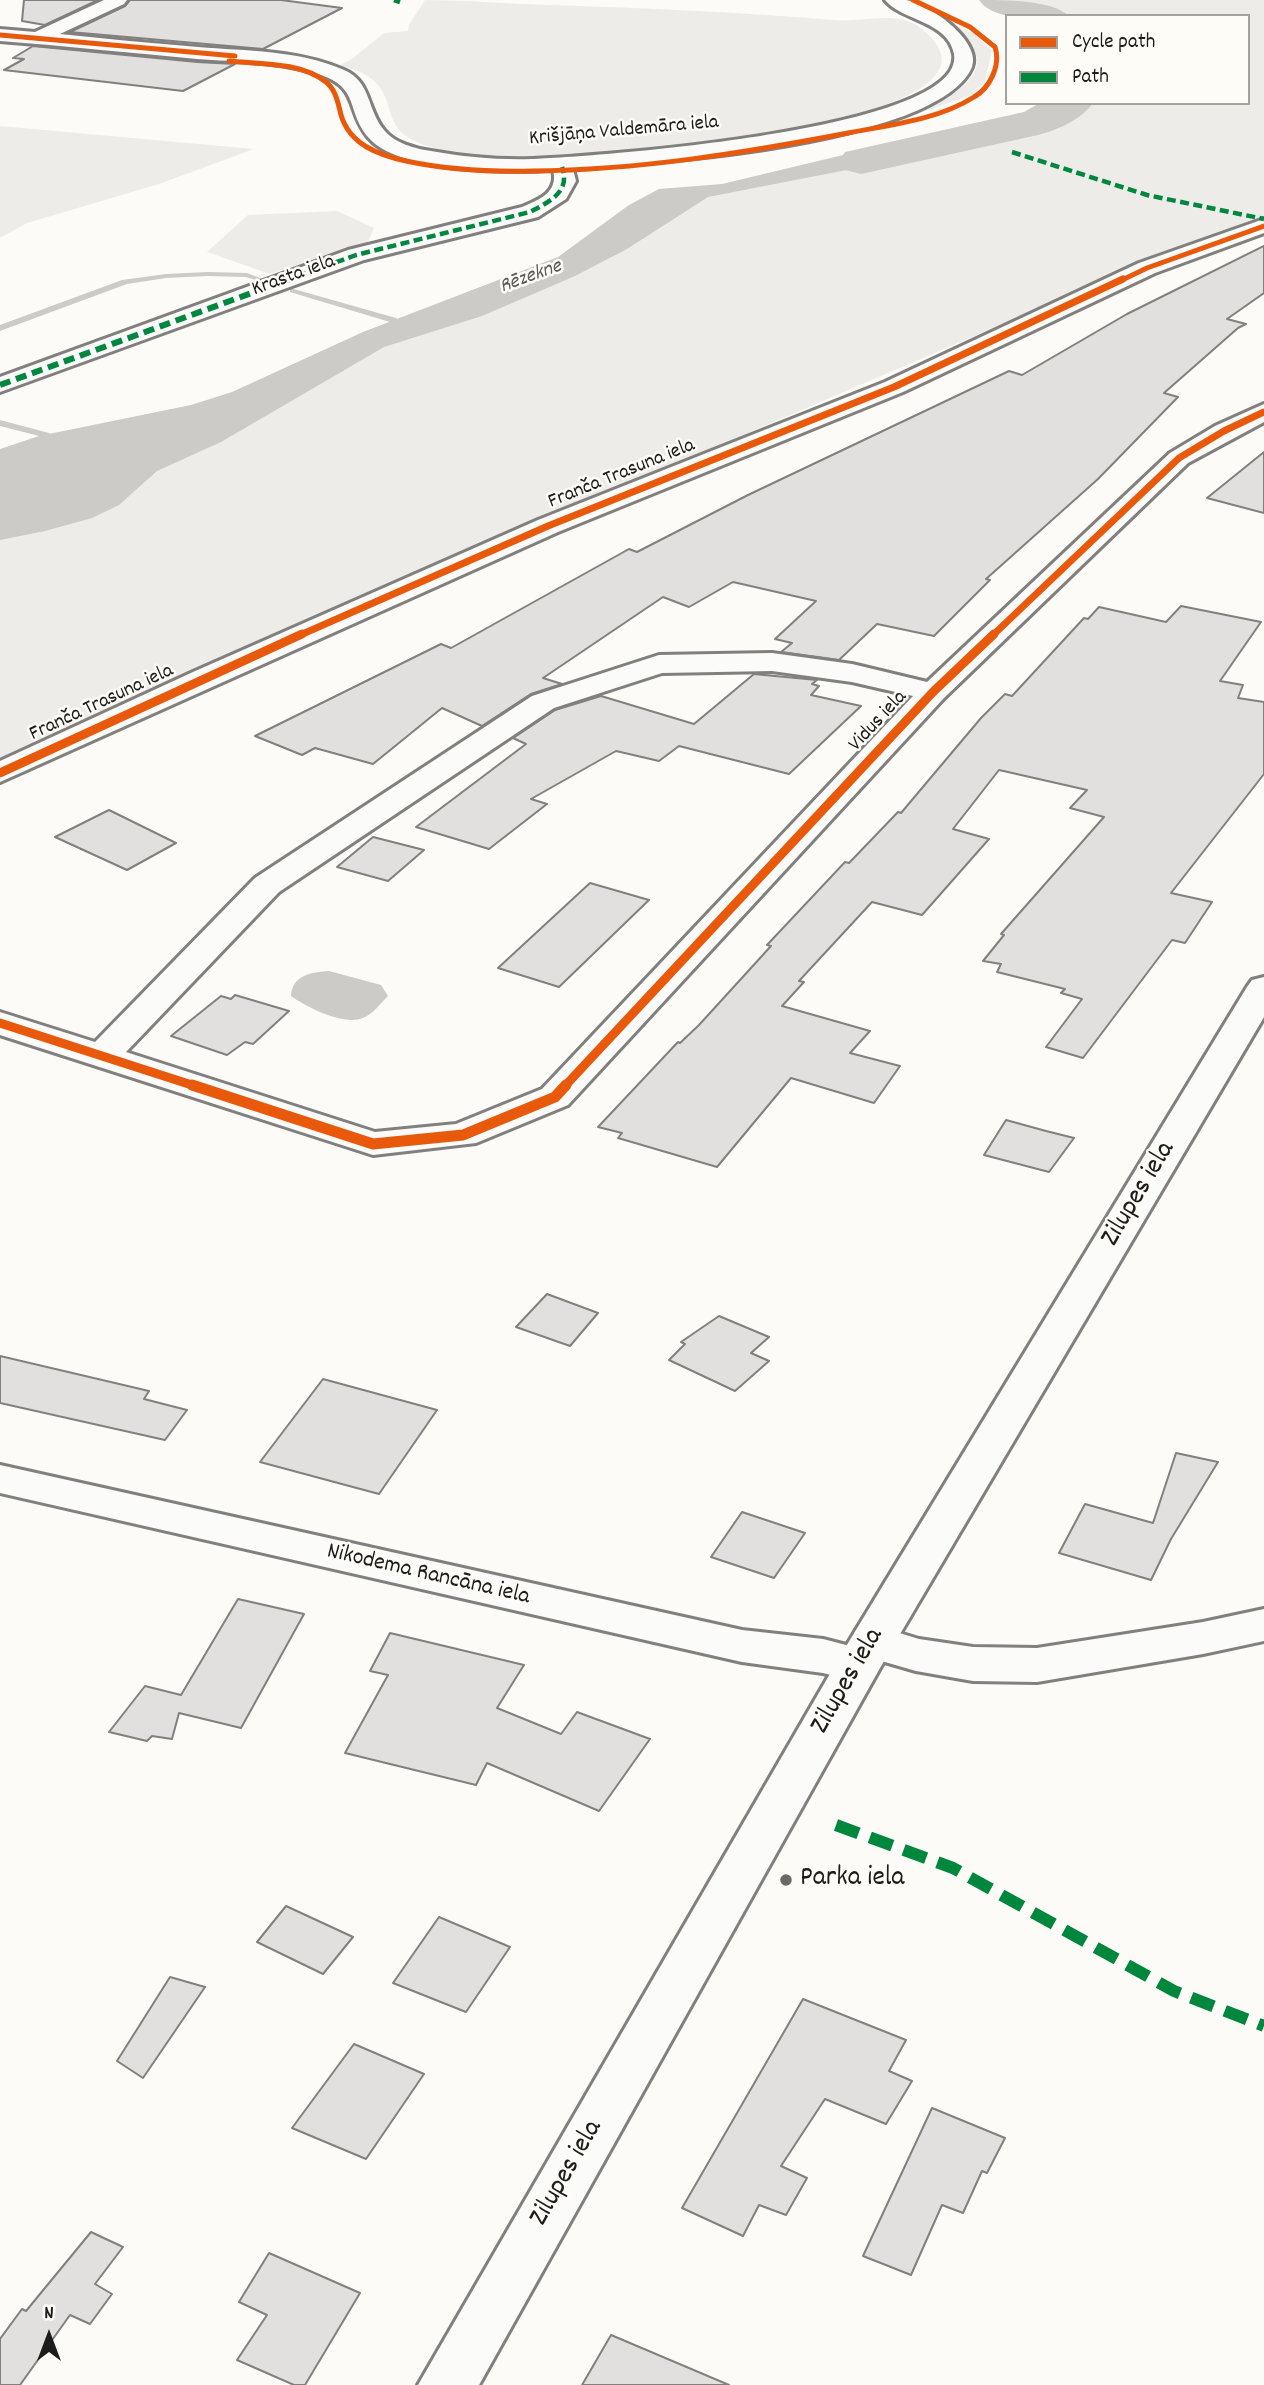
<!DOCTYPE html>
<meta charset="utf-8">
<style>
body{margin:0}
#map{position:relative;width:1264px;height:2385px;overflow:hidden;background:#fcfbf8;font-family:Dekko,sans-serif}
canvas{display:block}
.legend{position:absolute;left:1005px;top:14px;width:245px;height:91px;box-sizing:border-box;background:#fdfcf7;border:2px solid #a3a29f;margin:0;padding:9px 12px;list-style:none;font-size:21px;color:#1c1c1c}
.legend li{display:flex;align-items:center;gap:14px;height:35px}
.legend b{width:35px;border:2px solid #a3a29f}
.north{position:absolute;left:14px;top:2301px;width:70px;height:70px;-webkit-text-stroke:5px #fdfcf7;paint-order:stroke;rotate:0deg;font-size:19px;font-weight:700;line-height:28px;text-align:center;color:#1c1c1c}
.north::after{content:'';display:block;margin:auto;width:24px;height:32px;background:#1c1c1c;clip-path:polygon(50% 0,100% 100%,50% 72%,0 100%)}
</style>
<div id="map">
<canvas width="1264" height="2385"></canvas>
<ul class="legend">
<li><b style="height:9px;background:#e8590c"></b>Cycle path</li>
<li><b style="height:9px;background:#00873e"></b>Path</li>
</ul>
<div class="north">N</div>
</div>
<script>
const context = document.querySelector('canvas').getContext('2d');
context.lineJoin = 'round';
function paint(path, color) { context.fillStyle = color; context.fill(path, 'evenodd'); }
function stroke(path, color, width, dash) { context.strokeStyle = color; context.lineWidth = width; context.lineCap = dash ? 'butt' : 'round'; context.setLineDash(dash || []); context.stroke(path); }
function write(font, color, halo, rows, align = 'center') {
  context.font = font + ' Dekko,sans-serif'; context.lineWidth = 5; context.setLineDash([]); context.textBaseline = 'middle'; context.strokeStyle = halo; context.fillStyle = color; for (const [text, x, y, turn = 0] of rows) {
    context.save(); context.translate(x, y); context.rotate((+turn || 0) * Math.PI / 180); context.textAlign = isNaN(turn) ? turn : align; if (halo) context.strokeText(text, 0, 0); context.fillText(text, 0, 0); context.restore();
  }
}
paint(new Path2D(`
 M 425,0 C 467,0 506,4 550,5 C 645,8 739,12 834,20 C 862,23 898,9 922,29 C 1042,126 574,157 536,157 C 500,157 462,157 427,146 C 378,130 399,103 373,80 C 363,71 351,69 340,65 L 352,59 L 384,33 L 408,31 L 409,25 Z
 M 1000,0 L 1264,0 L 1264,218 L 1240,231 L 1126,271 L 242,650 L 0,759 L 0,493 L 517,286 L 683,195 L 1046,118 L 1066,103 L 1248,103 L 1248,16 L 1051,16 Z
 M 949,23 L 975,34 L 992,51 L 985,81 L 971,95 L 908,117 C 953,96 1013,70 949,23 Z
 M 0,126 L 254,149 L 159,184 L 27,223 L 0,238 Z
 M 337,211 L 374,228 L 368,242 L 270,274 L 207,252 L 248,215 Z`), '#edece8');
paint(new Path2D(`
 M 971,131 L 975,145 L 708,197 L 627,249 L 575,276 L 482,316 L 384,347 L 221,442 L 157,471 L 119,505 L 92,518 L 45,531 L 0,540 L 0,449 L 39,436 L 191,405 L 232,392 L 363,332 L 558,257 L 629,205 L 659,189 L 722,184 L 864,150 Z
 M 329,971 L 381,985 L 388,996 C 380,1004 373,1014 363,1018 C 344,1026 306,1007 291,996 C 292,975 312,972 329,971 Z`), '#cccbc7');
paint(new Path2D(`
 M 208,272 L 247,273 L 263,279 L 259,281 L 246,277 L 208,276 L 166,278 L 127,284 L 0,331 L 0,325 L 122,280 L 166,274 Z
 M 290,288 L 396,318 L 403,325 L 402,328 L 395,330 L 395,326 L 390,322 L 290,292 Z
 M 0,420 L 49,433 L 66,444 L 58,446 L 43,437 L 0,426 Z`), '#cccbc7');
paint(new Path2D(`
 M 979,0 C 1005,0 1053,0 1069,16 C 1043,16 996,24 979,0 Z
 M 1040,103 L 1093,103 C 1081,120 1057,130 1038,135 L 861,174 L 845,170 L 839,161 L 845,152 L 1024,112 Z`), '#cccbc7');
const building = new Path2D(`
 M 24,0 L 98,0 L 45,25 L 22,21 Z
 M 130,0 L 281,0 L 342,8 L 263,49 L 70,32 L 125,6 Z
 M 33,46 L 197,62 L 235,64 L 183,91 L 4,70 L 24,59 L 13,58 Z
 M 1264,246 L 1264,293 L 1227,319 L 1246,324 L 1238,328 L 1164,393 L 1178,397 L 1098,479 L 986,579 L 990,580 L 934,636 L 877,624 L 839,660 L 781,652 L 792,643 L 775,639 L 816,601 L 733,582 L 689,607 L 663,597 L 543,678 L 562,684 L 531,694 L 482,726 L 442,708 L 373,764 L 315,748 L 302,755 L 255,736 L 441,644 L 451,648 L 629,549 L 637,552 L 748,495 L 1009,371 L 1022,375 L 1127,314 Z
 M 1264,452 L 1264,513 L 1207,498 Z
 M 1181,606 L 1261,622 L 1220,681 L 1243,685 L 1238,698 L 1264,702 L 1264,774 L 1171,893 L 1212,902 L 1185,943 L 1172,940 L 1083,1058 L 1046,1047 L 1082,999 L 1061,993 L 1065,989 L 997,972 L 1001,964 L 983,961 L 1004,935 L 1001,934 L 1104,817 L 1070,808 L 1087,790 L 999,770 L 953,829 L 989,839 L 922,915 L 872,902 L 799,981 L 804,982 L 782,1006 L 870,1031 L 850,1053 L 900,1066 L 874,1103 L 791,1078 L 717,1167 L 618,1138 L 622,1133 L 598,1127 L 678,1042 L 680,1043 L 699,1025 L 771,946 L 767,945 L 845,862 L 849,863 L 898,812 L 901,813 L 981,718 L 1005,694 L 1012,696 L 1084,618 L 1088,619 L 1099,607 L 1166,622 Z
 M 754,674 L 817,680 L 812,684 L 819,686 L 811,695 L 861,706 L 789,774 L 679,746 L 659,761 L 616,751 L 531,799 L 547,804 L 489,849 L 416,827 L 526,744 L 513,738 L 555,710 L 601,696 L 694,724 Z
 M 109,810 L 176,843 L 127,870 L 55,837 Z
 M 373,837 L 424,850 L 388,881 L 337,867 Z
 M 590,883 L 649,900 L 559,987 L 498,968 Z
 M 235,995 L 289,1011 L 253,1044 L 245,1042 L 227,1055 L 171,1036 L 221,996 L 231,999 Z
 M 1006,1120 L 1046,1131 L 1074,1138 L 1049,1172 L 984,1155 Z
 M 547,1294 L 598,1313 L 570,1346 L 516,1327 Z
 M 719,1316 L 769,1337 L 751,1353 L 769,1361 L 735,1391 L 669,1360 L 685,1344 L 681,1342 Z
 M 0,1356 L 149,1391 L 144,1399 L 187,1410 L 165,1440 L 0,1403 Z
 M 323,1379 L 437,1410 L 379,1494 L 260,1462 Z
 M 1176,1453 L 1218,1462 L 1171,1539 L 1151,1580 L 1059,1553 L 1085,1504 L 1153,1523 Z
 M 742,1512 L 805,1533 L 774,1578 L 711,1557 Z
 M 238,1599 L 304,1614 L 241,1728 L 179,1713 L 172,1739 L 152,1736 L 147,1741 L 109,1732 L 145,1686 L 181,1695 Z
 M 390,1633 L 524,1665 L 497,1708 L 561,1734 L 577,1712 L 650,1739 L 599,1811 L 487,1763 L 476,1785 L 345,1753 L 388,1675 L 370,1671 Z
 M 286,1906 L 353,1937 L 323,1974 L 257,1942 Z
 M 439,1917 L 510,1947 L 466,2012 L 393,1983 Z
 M 170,1977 L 205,1987 L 143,2078 L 117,2061 Z
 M 803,1999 L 906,2040 L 889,2071 L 912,2081 L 886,2124 L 825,2099 L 781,2166 L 807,2178 L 786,2215 L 759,2205 L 743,2236 L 682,2208 Z
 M 354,2044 L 424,2074 L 366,2159 L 292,2128 Z
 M 932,2108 L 1005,2138 L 987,2173 L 982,2171 L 963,2213 L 942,2205 L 911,2275 L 863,2256 Z
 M 91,2232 L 123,2247 L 95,2284 L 112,2294 L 90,2324 L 70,2315 L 20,2385 L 0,2385 L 0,2339 L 22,2309 L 26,2311 Z
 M 269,2253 L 360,2293 L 305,2385 L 294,2385 L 237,2360 L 267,2315 L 239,2302 Z
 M 611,2335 L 729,2385 L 582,2385 Z`);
paint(building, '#e1e0de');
stroke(building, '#81807f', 2);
const minor = new Path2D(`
 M 104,0 L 127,0 L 124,4 L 60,34 C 106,39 152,43 198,47 C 246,51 299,50 344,70 C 371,81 367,110 384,130 C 394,143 416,149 431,151 C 464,157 498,160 532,159 C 587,157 967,131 954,54 C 948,21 902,21 885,0 C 892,0 900,0 906,0 C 928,3 982,41 972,67 C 962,91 927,107 904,116 C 806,151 677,161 573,169 L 576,181 L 566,199 L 538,217 L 364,260 L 0,392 L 0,377 L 348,250 L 522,207 C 539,200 559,192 553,170 C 509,172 397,173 368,137 C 345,109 361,88 318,74 C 279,61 237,62 197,59 C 131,53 66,46 0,41 L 0,29 L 35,32 Z
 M 1264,219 L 1264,233 L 1155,273 L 903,392 L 558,532 L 0,782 L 0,761 L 193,672 L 538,520 L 885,382 L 1139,263 Z
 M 1264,404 L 1264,422 L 1188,463 L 944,698 L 568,1105 L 476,1143 L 373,1155 L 0,1035 L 0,1012 L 95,1042 L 255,878 L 532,696 L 659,655 L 772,653 L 852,664 L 927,682 L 1170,453 L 1215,426 ZM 772,671 L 852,682 L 913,696 L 542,1089 L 456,1124 L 375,1132 L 126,1052 L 279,892 L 554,708 L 662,673 Z
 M 0,1465 L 742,1630 L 823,1639 L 854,1647 L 850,1641 L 857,1629 L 873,1625 L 919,1639 L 973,1647 L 1037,1648 L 1203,1622 L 1264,1609 L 1264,1641 L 1203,1654 L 1037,1682 L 973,1681 L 916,1671 L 878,1660 L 881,1665 L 874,1677 L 858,1682 L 823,1673 L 742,1662 L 0,1493 Z`);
const major = new Path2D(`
 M 1264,977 L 1264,1017 L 880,1668 L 479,2385 L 418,2385 L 842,1653 L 1247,987 L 1252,980 Z`);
stroke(minor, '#81807f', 6);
stroke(major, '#81807f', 6);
paint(minor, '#fbfbf9');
paint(major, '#fbfbf9');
stroke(new Path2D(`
 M 394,0 L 400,2
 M 1012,152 L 1147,195 L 1264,219
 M 285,281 L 356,255 L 530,212 C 549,202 571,192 562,167`), '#00873e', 4.5, [9, 4.5]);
stroke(new Path2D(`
 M 0,385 L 290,279`), '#00873e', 6, [11, 6]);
stroke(new Path2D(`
 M 836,1825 L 953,1868 L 1174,1991 L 1264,2026`), '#00873e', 12, [24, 12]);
stroke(new Path2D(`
 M 0,35 L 235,56
 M 229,61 C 260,64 301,62 326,82 C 336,90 338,103 341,115 C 350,145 379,155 406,161 C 448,170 491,172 533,171 C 639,170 743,153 848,133 C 889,125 938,120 974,97 C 990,88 1001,65 995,47 L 970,27 L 913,0
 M 1120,281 L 1147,268 L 1264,226`), '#e8590c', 5);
stroke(new Path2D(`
 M 298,636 L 548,526 L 894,387 L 1123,279
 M 992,636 L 1179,458 L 1224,431 L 1264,412`), '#e8590c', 7);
stroke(new Path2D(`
 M 0,773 L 302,634
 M 0,1023 L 198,1087
 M 564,1087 L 933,692 L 994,634`), '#e8590c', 9);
stroke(new Path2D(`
 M 192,1085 L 373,1144 L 463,1135 L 555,1097 L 566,1085`), '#e8590c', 11);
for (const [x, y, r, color] of [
 [786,1880,7,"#6a6a69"]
]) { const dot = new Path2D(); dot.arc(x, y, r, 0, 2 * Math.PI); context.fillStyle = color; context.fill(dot); stroke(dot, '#fdfcf7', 2.5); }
write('21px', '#1c1c1c', '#fdfcf7', [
 ["Krišjāņa Valdemāra iela",624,132,-5],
 ["Krasta iela",294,277,-20],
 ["Franča Trasuna iela",622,475,-22],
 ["Franča Trasuna iela",102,704,-25],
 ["Vidus iela",879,722,-47]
]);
write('italic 21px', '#5a5a58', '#fdfcf7', [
 ["Rēzekne",531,278,-20]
]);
write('24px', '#1c1c1c', '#fdfcf7', [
 ["Nikodema Rancāna iela",428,1576,13]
]);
write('28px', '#1c1c1c', '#fdfcf7', [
 ["Zilupes iela",1140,1195,-59],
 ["Zilupes iela",849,1682,-60],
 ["Zilupes iela",568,2174,-60]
]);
write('28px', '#1c1c1c', '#fdfcf7', [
 ["Parka iela",800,1880]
], 'left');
</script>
